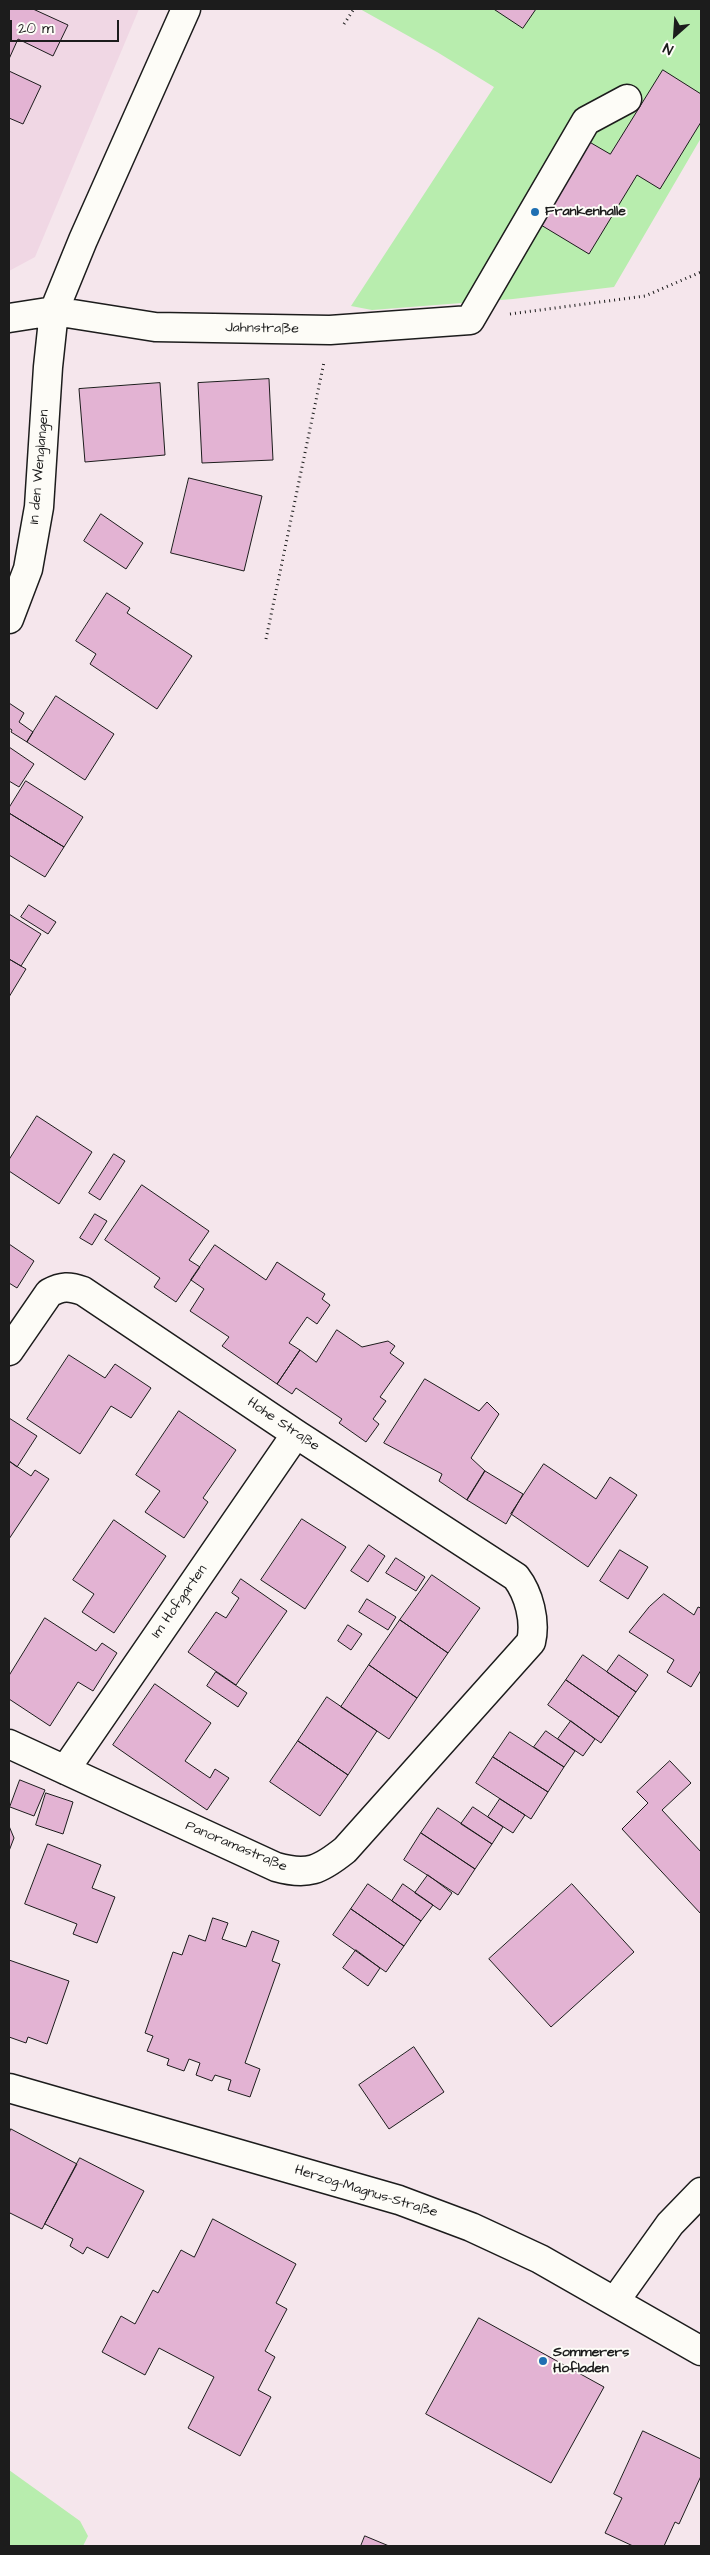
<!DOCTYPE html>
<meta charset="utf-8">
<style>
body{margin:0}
#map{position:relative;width:710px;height:2555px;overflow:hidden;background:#f5e6ec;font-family:"Architects Daughter",sans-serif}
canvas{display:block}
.frame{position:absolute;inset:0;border:10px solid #1c1c1c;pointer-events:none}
.north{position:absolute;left:650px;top:10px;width:50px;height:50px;-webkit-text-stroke:4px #fdfcf7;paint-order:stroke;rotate:206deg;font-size:14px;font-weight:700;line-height:20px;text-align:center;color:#1c1c1c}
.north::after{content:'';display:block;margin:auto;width:18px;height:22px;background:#1c1c1c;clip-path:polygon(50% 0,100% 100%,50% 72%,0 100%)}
.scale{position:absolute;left:10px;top:20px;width:109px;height:22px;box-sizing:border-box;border:2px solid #1c1c1c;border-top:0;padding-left:6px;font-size:15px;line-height:18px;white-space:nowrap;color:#1c1c1c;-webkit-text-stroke:4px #fdfcf7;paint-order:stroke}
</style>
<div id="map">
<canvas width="710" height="2555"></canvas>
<div class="frame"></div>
<div class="north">N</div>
<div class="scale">20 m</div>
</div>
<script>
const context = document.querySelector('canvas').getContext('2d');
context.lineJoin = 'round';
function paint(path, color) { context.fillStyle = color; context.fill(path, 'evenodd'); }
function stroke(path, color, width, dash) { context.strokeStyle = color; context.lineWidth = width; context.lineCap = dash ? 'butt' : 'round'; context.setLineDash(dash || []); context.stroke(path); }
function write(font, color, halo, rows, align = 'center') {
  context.font = font + ' "Architects Daughter",sans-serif'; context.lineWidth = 4; context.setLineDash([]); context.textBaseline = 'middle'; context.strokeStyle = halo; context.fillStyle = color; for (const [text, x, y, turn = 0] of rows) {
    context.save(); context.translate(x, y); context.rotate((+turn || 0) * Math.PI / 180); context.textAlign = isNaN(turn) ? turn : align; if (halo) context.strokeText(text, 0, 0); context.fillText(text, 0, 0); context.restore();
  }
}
paint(new Path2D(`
 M 9,9 L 139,9 L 35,257 L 9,271 Z`), '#f0d7e4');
paint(new Path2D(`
 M 360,9 L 701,9 L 701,138 L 614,287 L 513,299 L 372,310 L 351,306 L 494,87 L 437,52 Z
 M 9,2470 L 80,2521 L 88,2536 L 83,2546 L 9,2546 Z`), '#b8edae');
const building = new Path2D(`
 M 9,9 L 33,9 L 68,25 L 53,56 L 18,39 L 9,59 Z
 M 494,9 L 536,9 L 523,28 Z
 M 663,70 L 701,94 L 701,122 L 660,189 L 637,175 L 589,254 L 536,222 L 586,140 L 610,154 Z
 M 9,71 L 41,86 L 23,124 L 9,118 Z
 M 269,379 L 273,460 L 202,463 L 198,383 Z
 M 160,383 L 165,455 L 85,462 L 79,389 Z
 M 189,478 L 262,496 L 244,571 L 171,553 Z
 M 101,514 L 143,543 L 126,569 L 84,541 Z
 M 107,593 L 130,608 L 127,613 L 192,656 L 157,709 L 90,664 L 96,654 L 76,641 Z
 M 56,696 L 114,734 L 85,780 L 27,742 Z
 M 9,703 L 24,713 L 19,722 L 33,732 L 27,742 L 11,732 L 12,730 L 9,728 Z
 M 9,747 L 34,764 L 19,787 L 9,781 Z
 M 26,781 L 83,817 L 64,847 L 9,813 L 9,808 Z
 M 9,813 L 64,847 L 45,877 L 9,855 Z
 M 29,905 L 56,922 L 48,934 L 21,917 Z
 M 9,914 L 41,934 L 21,966 L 9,959 Z
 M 9,959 L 26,969 L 9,997 Z
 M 37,1116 L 92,1152 L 59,1204 L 9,1171 L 9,1160 Z
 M 114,1154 L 125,1161 L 100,1200 L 89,1193 Z
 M 142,1185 L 209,1231 L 189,1260 L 200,1267 L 176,1302 L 154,1287 L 160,1278 L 105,1240 Z
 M 95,1214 L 107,1221 L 92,1245 L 80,1238 Z
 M 9,1244 L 34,1261 L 17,1288 L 9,1283 Z
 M 215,1245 L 266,1280 L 277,1262 L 325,1294 L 322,1299 L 330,1305 L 317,1324 L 307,1317 L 289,1343 L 300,1350 L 277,1384 L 222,1346 L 229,1337 L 190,1311 L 204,1289 L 191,1280 Z
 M 337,1330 L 362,1347 L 388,1341 L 395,1346 L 390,1353 L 404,1363 L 380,1397 L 386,1401 L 373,1419 L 379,1424 L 366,1442 L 339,1423 L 342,1419 L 296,1388 L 292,1394 L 277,1384 L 300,1350 L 316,1362 Z
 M 69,1355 L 105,1378 L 115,1364 L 151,1388 L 131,1418 L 111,1406 L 80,1454 L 27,1419 Z
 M 425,1379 L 479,1411 L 487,1402 L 499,1414 L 471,1458 L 485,1471 L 467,1500 L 439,1481 L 442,1474 L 384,1443 Z
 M 179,1411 L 236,1450 L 203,1498 L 208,1502 L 184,1538 L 145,1512 L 160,1491 L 136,1475 Z
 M 9,1418 L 37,1436 L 17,1467 L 9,1461 Z
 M 9,1461 L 31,1476 L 35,1470 L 49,1479 L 9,1539 Z
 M 544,1464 L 596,1499 L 610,1477 L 637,1495 L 588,1567 L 511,1514 Z
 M 485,1471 L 523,1494 L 506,1524 L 467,1500 Z
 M 302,1519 L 346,1547 L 305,1609 L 261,1580 Z
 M 114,1520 L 166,1556 L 114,1633 L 82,1612 L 94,1594 L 73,1580 Z
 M 369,1545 L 385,1556 L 368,1582 L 351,1571 Z
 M 620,1550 L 648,1567 L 628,1599 L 600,1581 Z
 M 396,1558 L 425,1577 L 416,1591 L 386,1573 Z
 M 432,1575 L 480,1608 L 448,1653 L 400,1620 Z
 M 241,1579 L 287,1611 L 236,1685 L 188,1652 L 216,1612 L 226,1618 L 239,1598 L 232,1593 Z
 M 664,1594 L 694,1615 L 698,1607 L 701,1608 L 701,1670 L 691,1687 L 667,1672 L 674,1660 L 629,1632 L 649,1607 Z
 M 367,1599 L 396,1617 L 388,1630 L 359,1612 Z
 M 45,1618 L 96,1651 L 102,1643 L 117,1653 L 93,1691 L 78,1682 L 50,1726 L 9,1699 L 9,1676 Z
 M 400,1620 L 448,1653 L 417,1698 L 369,1665 Z
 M 348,1625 L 362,1634 L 351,1650 L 338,1641 Z
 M 583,1655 L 636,1692 L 619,1717 L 566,1680 Z
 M 619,1655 L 648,1675 L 636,1692 L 607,1672 Z
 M 369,1665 L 417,1698 L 389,1739 L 341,1707 Z
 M 216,1672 L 247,1693 L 238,1707 L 207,1686 Z
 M 566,1680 L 619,1717 L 601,1743 L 548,1705 Z
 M 155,1684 L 211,1723 L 185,1761 L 210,1778 L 215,1769 L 229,1778 L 207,1810 L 113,1745 Z
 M 327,1697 L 377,1731 L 348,1775 L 298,1741 Z
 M 571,1721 L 595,1739 L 583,1756 L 558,1739 Z
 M 546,1731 L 575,1751 L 564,1767 L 534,1747 Z
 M 510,1732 L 564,1767 L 548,1792 L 493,1757 Z
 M 298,1741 L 348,1775 L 320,1816 L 270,1782 Z
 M 493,1757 L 548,1792 L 531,1819 L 476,1783 Z
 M 670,1761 L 691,1783 L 662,1810 L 701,1852 L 701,1914 L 622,1829 L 648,1803 L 637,1792 Z
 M 20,1780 L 45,1790 L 34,1816 L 10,1807 Z
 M 46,1793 L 73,1802 L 63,1834 L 36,1825 Z
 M 500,1799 L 525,1815 L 513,1833 L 488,1817 Z
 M 473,1807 L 503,1827 L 492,1844 L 461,1824 Z
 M 438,1808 L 492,1844 L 475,1869 L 421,1833 Z
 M 9,1826 L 14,1838 L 9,1851 Z
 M 421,1833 L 475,1869 L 458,1895 L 404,1860 Z
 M 48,1844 L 101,1865 L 92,1888 L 115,1897 L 97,1943 L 73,1934 L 77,1924 L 25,1904 Z
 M 428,1875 L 452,1893 L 440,1910 L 415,1893 Z
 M 368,1884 L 421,1921 L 404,1946 L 351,1909 Z
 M 403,1884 L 433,1905 L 421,1921 L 392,1901 Z
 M 572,1884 L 634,1952 L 551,2027 L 489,1959 Z
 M 351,1909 L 404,1946 L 386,1972 L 333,1935 Z
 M 213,1918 L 228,1923 L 222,1939 L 246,1947 L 252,1931 L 279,1941 L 272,1961 L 280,1964 L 245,2063 L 260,2069 L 250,2097 L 228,2090 L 231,2080 L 215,2075 L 212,2081 L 196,2075 L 200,2063 L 189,2059 L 184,2071 L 167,2065 L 169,2059 L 147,2051 L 153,2036 L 145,2033 L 173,1952 L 182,1955 L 189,1935 L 205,1941 Z
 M 356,1950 L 380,1968 L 368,1986 L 343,1968 Z
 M 9,1960 L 69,1981 L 47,2044 L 28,2037 L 26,2043 L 9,2037 Z
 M 414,2047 L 444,2092 L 389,2129 L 359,2085 Z
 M 11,2129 L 77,2164 L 42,2229 L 10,2213 L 9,2216 L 9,2134 Z
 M 80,2158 L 144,2191 L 108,2258 L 87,2247 L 83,2254 L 70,2246 L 73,2239 L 45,2224 Z
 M 213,2219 L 296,2264 L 276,2303 L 287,2309 L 265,2351 L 275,2357 L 258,2390 L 271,2397 L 240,2456 L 188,2428 L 214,2377 L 159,2348 L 145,2375 L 102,2352 L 121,2316 L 135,2324 L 153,2290 L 158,2293 L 181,2250 L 194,2257 Z
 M 479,2318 L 604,2387 L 551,2483 L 426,2414 Z
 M 643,2431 L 701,2459 L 701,2476 L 679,2524 L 675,2522 L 664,2546 L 633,2546 L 605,2533 L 622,2498 L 614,2494 Z
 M 365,2536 L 389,2546 L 361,2546 Z`);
paint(building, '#e3b3d3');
stroke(building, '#1c1c1c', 1);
const minor = new Path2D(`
 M 9,318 L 54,311 L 155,327 L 330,330 L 470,320 L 586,121 L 627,99
 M 9,619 L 28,569 L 39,507 L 48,367 L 54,311 L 83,240 L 186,9
 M 9,1351 L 49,1293 C 62,1286 69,1286 83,1291 L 296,1434 L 516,1577 C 529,1594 536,1621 531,1642 L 345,1850 C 320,1870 308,1876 276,1867 L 9,1744
 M 65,1770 L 296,1434
 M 9,2088 L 399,2200 L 471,2227 L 540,2259 L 701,2351
 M 615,2301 L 670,2224 L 701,2192`);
stroke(minor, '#1c1c1c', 31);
stroke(new Path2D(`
 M 344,24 L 354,9
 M 510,314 L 645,296 L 701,272
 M 266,639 L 324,362`), '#1c1c1c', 3, [1, 4]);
stroke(minor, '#fdfcf7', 28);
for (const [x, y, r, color] of [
 [535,212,5,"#1f6fb2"],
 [543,2361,5,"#1f6fb2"]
]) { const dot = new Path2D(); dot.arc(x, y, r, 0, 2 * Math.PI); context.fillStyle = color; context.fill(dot); stroke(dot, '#fdfcf7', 2); }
write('bold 14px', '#1c1c1c', '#fdfcf7', [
 ["Frankenhalle",545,212],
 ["Sommerers",553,2353],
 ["Hofladen",553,2369]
], 'left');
write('14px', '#1c1c1c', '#fdfcf7', [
 ["Jahnstraße",262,329,1],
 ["In den Wenglangen",40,467,-85],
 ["Hohe Straße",283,1425,34],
 ["Im Hofgarten",180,1602,-55],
 ["Panoramastraße",236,1847,23],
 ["Herzog-Magnus-Straße",366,2192,17]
]);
</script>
